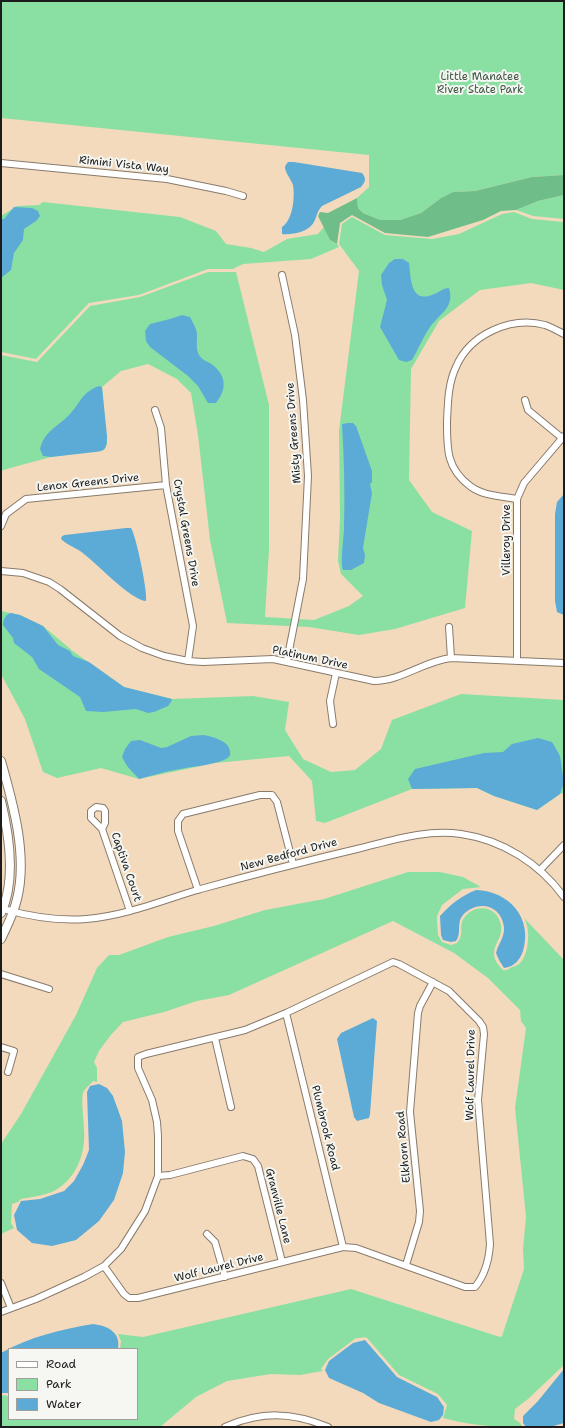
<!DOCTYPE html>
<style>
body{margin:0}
#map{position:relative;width:565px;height:1428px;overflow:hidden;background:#f3dabc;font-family:"Shantell Sans",sans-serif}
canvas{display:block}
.frame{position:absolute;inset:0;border:2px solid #1c1c1c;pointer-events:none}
.legend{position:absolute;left:8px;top:1348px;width:130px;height:72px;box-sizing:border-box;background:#f6f6f2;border:1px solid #9f9f9c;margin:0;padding:5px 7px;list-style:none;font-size:12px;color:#1c1c1c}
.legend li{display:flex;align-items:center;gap:8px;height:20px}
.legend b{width:20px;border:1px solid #9f9f9c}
</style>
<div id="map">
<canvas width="565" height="1428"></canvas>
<div class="frame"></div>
<ul class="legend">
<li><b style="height:5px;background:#fff"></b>Road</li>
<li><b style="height:11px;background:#8ae0a3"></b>Park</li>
<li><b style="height:11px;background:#5cabd6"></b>Water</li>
</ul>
</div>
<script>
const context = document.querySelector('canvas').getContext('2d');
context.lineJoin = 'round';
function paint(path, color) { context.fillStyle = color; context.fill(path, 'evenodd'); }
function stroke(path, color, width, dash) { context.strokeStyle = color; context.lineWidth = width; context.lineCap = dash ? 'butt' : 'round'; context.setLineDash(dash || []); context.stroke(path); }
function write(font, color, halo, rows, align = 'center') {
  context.font = font + ' "Shantell Sans",sans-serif'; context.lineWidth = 4; context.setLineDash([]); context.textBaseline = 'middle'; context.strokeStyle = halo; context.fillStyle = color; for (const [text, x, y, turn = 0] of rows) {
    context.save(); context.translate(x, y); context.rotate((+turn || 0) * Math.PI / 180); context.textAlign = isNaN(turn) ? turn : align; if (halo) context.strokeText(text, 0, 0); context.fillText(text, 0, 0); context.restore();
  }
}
paint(new Path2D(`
 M 1,1 L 564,1 L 564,175 L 532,177 L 475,191 L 453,192 L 441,198 L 421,213 L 400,220 L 380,220 L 363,213 L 358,208 L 357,198 L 369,187 L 369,155 L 1,118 Z
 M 564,195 L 564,219 L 533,216 L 516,210 L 538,201 Z
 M 43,202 L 180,217 L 216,231 L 226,244 L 251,248 L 264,252 L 287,239 L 318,234 L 324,227 L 330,240 L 337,244 L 339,247 L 311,259 L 243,264 L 233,269 L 208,269 L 139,295 L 89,303 L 36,359 L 1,352 L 1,216 L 17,206 L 39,205 Z
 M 514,212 L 532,219 L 564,222 L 564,290 L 531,283 L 480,290 L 439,321 L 411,369 L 409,480 L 432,512 L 472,531 L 465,608 L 395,629 L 359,635 L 309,627 L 227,623 L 210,540 L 198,435 L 191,393 L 177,379 L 148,364 L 121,371 L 102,387 L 107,443 L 104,450 L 51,457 L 3,470 L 1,472 L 1,355 L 37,362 L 90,306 L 140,297 L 208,272 L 236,272 L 269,405 L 269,549 L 265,617 L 314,620 L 349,606 L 363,596 L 341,574 L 338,561 L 340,518 L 339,431 L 359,271 L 339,244 L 342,224 L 352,217 L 385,235 L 432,239 L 459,234 L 502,214 Z
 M 1,611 L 20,615 L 43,626 L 74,652 L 124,687 L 172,699 L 253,696 L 289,702 L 285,730 L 303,759 L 331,772 L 355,770 L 381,749 L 392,720 L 461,694 L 564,700 L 564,793 L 560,794 L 537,810 L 494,796 L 477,788 L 412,789 L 325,823 L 316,821 L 312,781 L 289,756 L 215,763 L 139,779 L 101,768 L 57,778 L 43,772 L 25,719 L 1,674 Z
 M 408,872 L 440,872 L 463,877 L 481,887 L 463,889 L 442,905 L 437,916 L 437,921 L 438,935 L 442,942 L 451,945 L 457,943 C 465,934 458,926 464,918 C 474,904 495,905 500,922 C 505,936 494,942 494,954 C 494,960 499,966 503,970 C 507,971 508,969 512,967 C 515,966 517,966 520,963 C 529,954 531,929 524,918 L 564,960 L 564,1365 L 528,1399 L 515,1409 L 514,1419 L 520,1423 L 522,1426 C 494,1428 471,1425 443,1418 L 447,1405 L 438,1394 L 399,1375 L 367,1338 C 363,1336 360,1339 356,1338 L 328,1359 L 321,1369 L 323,1371 L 300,1375 L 271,1374 L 227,1381 L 196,1397 L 160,1427 L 1,1427 L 1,1395 L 9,1396 L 9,1419 L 137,1419 L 137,1349 L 120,1349 L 121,1341 L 118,1334 L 143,1337 L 351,1289 L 500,1337 L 502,1336 L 524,1269 L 523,1249 L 526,1217 L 515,1108 L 526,1028 L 521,1021 L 520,1010 L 488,978 L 454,953 L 393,921 L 229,995 L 197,1001 L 164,1012 L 123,1022 L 110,1036 L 99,1051 L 94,1062 L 97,1068 L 97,1082 L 93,1081 C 90,1085 85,1088 83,1093 C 81,1099 84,1123 84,1130 C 86,1155 75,1181 52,1192 C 42,1196 31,1197 21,1199 L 18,1202 L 12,1204 L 11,1223 L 14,1228 L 1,1234 L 1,1144 L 21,1114 L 76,1015 L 97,968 L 109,955 L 119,955 L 168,937 L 214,926 L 265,910 L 324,899 Z`), '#8ae0a3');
paint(new Path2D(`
 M 564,175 L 564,195 L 538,201 L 516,210 L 501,211 L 483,220 L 428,237 L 385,233 L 352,215 L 340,223 L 337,244 L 330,240 L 318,216 L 320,212 L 328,213 L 357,198 L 358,208 L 363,213 L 380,220 L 400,220 L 421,213 L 441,198 L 453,192 L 475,191 L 532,177 Z`), '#6fbe89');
paint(new Path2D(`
 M 288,162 L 294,162 L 362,173 C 367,179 365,182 361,187 L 322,206 C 317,211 317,216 314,222 C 309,232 292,235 282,234 L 282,227 C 293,220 295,197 293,185 C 291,179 286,174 285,168 C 285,165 286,165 288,162 Z
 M 14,207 L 32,208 L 38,211 L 40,216 L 36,221 L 24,229 L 23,240 L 14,253 L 11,270 L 1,278 L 1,219 L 4,219 Z
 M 395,259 L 403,259 L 409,263 C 411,278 410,305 434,294 C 440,292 443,288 449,288 C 455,308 440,313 430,327 C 423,337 418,350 412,360 L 406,362 L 399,360 L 380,327 L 387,300 L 382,285 L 381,275 L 389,263 Z
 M 182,315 L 190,317 C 193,323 197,329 197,335 C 197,341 196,347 198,353 C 200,358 205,361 210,363 C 226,374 228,388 216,403 L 208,403 L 198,386 L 188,376 L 150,347 L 146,341 L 145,331 L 150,324 L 170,319 Z
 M 99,386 L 102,387 L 107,436 C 107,448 106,451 95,452 L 51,457 L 43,456 L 40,449 C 44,432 57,427 68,416 C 80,405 80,393 99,386 Z
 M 348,423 L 353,423 L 356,426 L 372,471 L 372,482 L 370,484 L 372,493 L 363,548 L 365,555 L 364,563 L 351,570 L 343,570 C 340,562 344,537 344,527 C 345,493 344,458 342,424 Z
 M 564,494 L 564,615 L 557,612 L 555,601 L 555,514 L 557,502 Z
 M 126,528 L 131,528 C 136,535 148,593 146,601 C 130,600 95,561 80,551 C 74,547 66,544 61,539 L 62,536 L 65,535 Z
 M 11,613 L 20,615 L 43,626 L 58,645 L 70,651 L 73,656 L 89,662 L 124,687 L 172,699 L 171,702 L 168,706 L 154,712 L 148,713 L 136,709 L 103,712 L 86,711 L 80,697 L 39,669 L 32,657 L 14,643 L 13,638 L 3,625 C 3,619 6,614 11,613 Z
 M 204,735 C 213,737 230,741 230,752 C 231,755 229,757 226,759 C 215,765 188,767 175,770 C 163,772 151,776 139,779 L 127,766 L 122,757 L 125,749 L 131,741 L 140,740 L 161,748 L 167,747 L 191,736 Z
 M 538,738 L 552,742 L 560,756 L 564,783 L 560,794 L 537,810 L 494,796 L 477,788 L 412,789 L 408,779 L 415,769 L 484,753 L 503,752 L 512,744 Z
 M 476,890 C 509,891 533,918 523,951 C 520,960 514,967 504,968 L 499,960 L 496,953 C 498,944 505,937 504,927 C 501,904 477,900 463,915 C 456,923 462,933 456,941 L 451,942 L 443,940 L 441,935 L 440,916 C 451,904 461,896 476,890 Z
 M 373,1018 L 377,1021 L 370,1114 L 369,1118 L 357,1121 L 354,1117 L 337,1039 L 341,1033 Z
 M 99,1084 L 107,1088 L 113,1096 L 122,1121 L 125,1152 L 123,1173 L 114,1200 L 99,1221 L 76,1240 L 52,1246 L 32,1243 L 17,1230 L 14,1215 L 21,1201 L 40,1199 L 64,1191 L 74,1181 L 83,1165 L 89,1150 L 87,1092 L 90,1086 Z
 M 93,1324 C 108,1326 121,1332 118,1349 L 9,1349 L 9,1393 L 1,1393 L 1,1353 C 29,1337 62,1329 93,1324 Z
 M 365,1340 L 397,1377 L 437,1397 L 444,1407 L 443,1415 L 439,1420 L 431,1422 L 379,1403 L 363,1393 L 329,1378 L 325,1370 L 329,1361 L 353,1343 Z
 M 564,1369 L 564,1423 L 550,1427 L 526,1427 L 523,1423 L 523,1416 L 538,1401 Z`), '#5cabd6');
const minor = new Path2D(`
 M 1,163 L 167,179 L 226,191 L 243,196
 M 282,275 L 295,335 L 303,400 L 308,476 L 303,579 L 287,661
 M 525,400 L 528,410 L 562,438
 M 155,410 L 161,428 L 166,485 L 193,626 L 188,661
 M 517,499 C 501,496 483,496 470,486 C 446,468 447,448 447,421 C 448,402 448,384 456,367 C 470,334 511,316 545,325 C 551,327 558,331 564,334
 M 1,526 L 6,514 L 26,499 L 166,485
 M 1,571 L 23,573 L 49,582 L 60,589 L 120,636 L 142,648 L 164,656 L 188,661 L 203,662 L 273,659 L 374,681 C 401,681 424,661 451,658 L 564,663
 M 449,627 L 451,658
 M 517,661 L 517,499 L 524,483 L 564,436
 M 333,724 L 330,701 L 336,673
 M 102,829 L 91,818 L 91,811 L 96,807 L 103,808 L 105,811 L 105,823 L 102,829 L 130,911
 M 540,870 L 564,845
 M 198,890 L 178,831 L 178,821 L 183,814 L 260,795 L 272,795 L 277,802 L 293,864
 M 3,909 C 28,916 60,921 86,919 C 124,916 161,901 197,890 C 251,875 306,861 361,848 C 393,840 427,829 461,834 C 503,840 540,864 564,897
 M 1,974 L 49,989
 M 286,1013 L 343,1247
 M 215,1038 L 231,1107
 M 1,1047 L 14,1051 L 8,1072
 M 158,1176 L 170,1175 L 243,1156 L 253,1159 L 258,1166 L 282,1262
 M 207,1234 L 215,1242 L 225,1277
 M 406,1265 L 419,1222 L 420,1211 L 410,1112 L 418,1013 L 420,1006 L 433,982
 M 1,1283 L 11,1308
 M 1,1312 L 36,1299 L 84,1277 L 104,1266 L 121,1249 L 145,1211 L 158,1176 L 158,1136 L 157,1122 L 152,1100 L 138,1068 L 138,1057 L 146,1054 L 245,1030 L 286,1013 L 393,962 L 399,964 L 449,991 L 479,1021 L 483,1027 L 484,1034 L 478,1100 L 490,1244 C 489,1260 485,1275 475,1287 L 465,1287 L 356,1248 L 343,1247 L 138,1298 L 129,1298 L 124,1294 L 104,1266
 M 225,1427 C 261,1411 292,1412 328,1427`);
const tertiary = new Path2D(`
 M 1,761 C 13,803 28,856 17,899 C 14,913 7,926 1,939
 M 1,801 C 9,834 16,881 1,913`);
stroke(minor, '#887b6c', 8);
stroke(tertiary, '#887b6c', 10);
stroke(minor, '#fff', 6);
stroke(tertiary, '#fff', 8);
write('11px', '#3d5744', '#f6f6f2', [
 ["Little Manatee",480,77],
 ["River State Park",480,90]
]);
write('11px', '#1c1c1c', '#f6f6f2', [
 ["Rimini Vista Way",124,165,6],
 ["Misty Greens Drive",294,433,-94],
 ["Lenox Greens Drive",88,483,-6],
 ["Crystal Greens Drive",186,533,80],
 ["Villeroy Drive",507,540,-90],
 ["Platinum Drive",310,658,12],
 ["New Bedford Drive",289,855,-15],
 ["Captiva Court",126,867,71],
 ["Wolf Laurel Drive",471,1075,-89],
 ["Plumbrook Road",325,1128,76],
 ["Elkhorn Road",404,1147,-95],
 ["Granville Lane",278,1206,76],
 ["Wolf Laurel Drive",219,1268,-14]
]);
</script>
